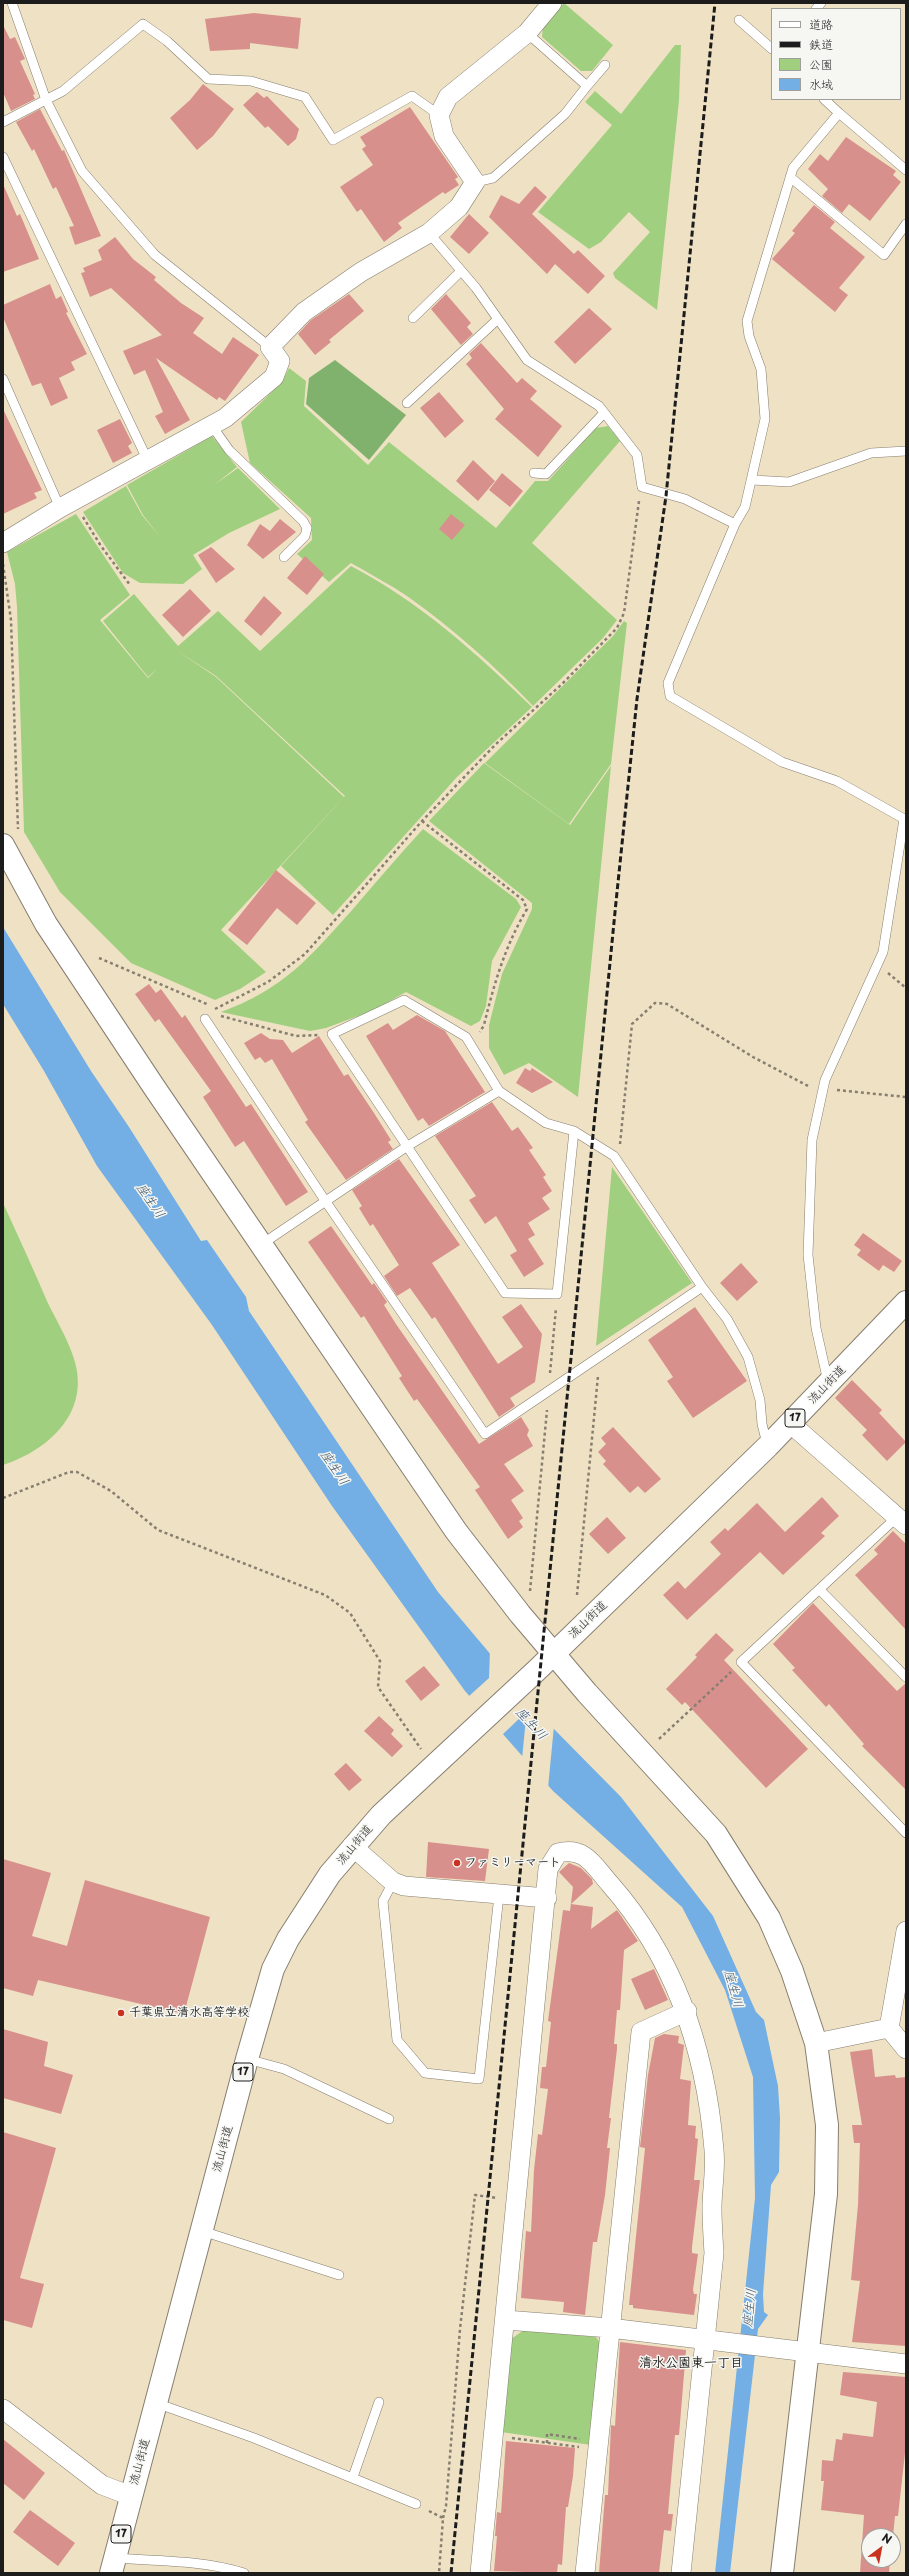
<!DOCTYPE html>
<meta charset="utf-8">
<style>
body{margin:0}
#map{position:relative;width:909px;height:2576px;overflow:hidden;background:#efe1c3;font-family:"Playpen Sans","Klee One",sans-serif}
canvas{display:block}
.frame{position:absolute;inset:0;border:4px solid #1c1c1c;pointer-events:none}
.legend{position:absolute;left:771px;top:8px;width:130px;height:92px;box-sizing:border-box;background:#f6f6f2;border:1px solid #9f9f9c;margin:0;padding:5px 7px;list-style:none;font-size:12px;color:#1c1c1c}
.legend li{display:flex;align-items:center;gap:8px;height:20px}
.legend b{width:20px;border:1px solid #9f9f9c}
.north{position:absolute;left:861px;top:2528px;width:40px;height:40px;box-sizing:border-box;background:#f6f6f2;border:1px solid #9f9f9c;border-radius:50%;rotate:32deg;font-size:11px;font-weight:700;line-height:16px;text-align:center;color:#1c1c1c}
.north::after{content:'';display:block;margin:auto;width:14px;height:18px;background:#c8321e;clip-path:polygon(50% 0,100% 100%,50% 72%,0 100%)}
</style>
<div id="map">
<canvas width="909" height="2576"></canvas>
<div class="frame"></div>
<ul class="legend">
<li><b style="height:5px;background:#fff"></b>道路</li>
<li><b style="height:5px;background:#1c1c1c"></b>鉄道</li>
<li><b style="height:11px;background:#a0d07f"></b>公園</li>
<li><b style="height:11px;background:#73afe4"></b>水域</li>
</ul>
<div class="north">N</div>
</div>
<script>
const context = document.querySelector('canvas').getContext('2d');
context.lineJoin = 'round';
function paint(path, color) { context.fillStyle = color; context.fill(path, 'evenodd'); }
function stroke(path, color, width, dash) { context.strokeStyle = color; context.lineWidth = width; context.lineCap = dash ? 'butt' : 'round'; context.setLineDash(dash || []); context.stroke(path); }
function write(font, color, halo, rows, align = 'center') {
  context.font = font + ' "Playpen Sans","Klee One",sans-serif'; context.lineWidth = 3; context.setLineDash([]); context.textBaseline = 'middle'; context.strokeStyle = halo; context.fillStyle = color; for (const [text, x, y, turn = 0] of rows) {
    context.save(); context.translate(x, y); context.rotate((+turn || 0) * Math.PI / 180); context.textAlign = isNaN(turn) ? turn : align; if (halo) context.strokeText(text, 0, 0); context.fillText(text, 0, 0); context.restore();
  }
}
paint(new Path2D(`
 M 564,3 L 613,45 L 592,71 L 581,71 L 542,37 L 543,26 Z
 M 675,45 L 681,45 L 679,100 L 657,310 L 615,278 L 613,273 L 650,232 L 629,212 L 601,242 L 589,249 L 538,212 L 612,125 L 585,102 L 595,91 L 621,114 Z
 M 289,368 L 306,381 L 304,406 L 368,465 L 389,442 L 496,528 L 535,481 L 548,481 L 596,428 L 608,426 L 620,441 L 532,543 L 617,620 L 603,638 L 533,706 C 495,666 452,628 407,596 C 389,584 370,574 351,563 L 329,582 L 297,554 L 312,540 L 311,518 L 250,463 L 241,422 L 282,382 Z
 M 212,436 L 237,467 L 214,485 L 238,468 L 280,509 L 229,533 L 193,555 L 202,569 L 183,584 L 140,583 L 123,573 L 83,512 L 126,486 L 142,515 L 160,537 L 143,515 L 127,485 Z
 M 76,514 L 130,595 L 100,620 L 148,678 L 157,669 L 148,677 L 103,621 L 134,594 L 178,646 L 218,611 L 260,651 L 351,566 C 420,602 476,653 532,707 L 457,777 L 333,915 L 281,866 L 345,796 L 216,676 L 176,650 L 216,677 L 344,797 L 221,930 L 266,972 L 240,989 L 215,1000 L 131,963 L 60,892 L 24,832 L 17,607 L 15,584 L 7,552 Z
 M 624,621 L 627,623 L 611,764 L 569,824 L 485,763 L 613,636 Z
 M 484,763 L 570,825 L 611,766 L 578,1097 L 529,1063 L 504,1075 L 489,1048 L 489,1025 L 502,974 L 532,909 L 532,903 L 429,821 Z
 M 423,829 L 516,899 L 521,907 L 492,961 L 486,1006 L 480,1021 L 471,1026 L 406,992 L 374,1010 L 326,1028 L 310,1031 L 221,1012 C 284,989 310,957 353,909 C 376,882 399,855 423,829 Z
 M 612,1167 L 692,1283 L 596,1346 Z
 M 3,1203 C 18,1236 33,1268 47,1301 C 56,1320 68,1339 74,1359 C 91,1412 49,1450 3,1465 Z
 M 524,2330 L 596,2337 L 601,2344 L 591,2445 L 501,2432 L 511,2339 Z`), '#a0d07f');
paint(new Path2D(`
 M 335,360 L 406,415 L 369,460 L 306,404 L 309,378 Z`), '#80b26e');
paint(new Path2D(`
 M 3,927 L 91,1071 L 129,1127 L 201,1241 L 207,1240 L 246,1297 L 249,1311 L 438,1592 L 551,1726 L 621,1797 L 713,1916 L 756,2012 L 764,2020 L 778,2086 L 780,2118 L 779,2172 L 771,2185 L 763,2294 L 764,2312 L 768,2315 L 758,2329 L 730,2573 L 715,2573 L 755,2198 L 753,2077 L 725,1990 L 682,1907 L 553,1791 L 465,1691 L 332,1506 L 212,1325 L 97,1166 L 44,1071 L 3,1004 Z`), '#73afe4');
paint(new Path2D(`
 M 490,1650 L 554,1726 L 548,1788 L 522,1759 L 526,1718 L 521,1717 L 502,1735 L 468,1697 L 489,1678 Z`), '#efe1c3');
paint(new Path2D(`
 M 254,13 L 301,18 L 298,49 L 250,43 L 250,49 L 210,51 L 205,19 Z
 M 3,25 L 10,39 L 15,37 L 25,59 L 20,61 L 35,94 L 33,95 L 35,99 L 11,111 L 3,92 Z
 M 203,84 L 234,109 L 213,136 L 197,150 L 170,118 L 190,100 Z
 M 257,92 L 264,98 L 267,96 L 299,129 L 296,139 L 288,146 L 268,126 L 265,128 L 243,105 Z
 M 410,107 L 458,177 L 455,179 L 459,185 L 445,194 L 443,192 L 398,223 L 402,228 L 384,242 L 361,209 L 357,212 L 340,187 L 373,165 L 362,149 L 366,146 L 360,137 Z
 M 40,109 L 62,151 L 64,150 L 101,236 L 75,245 L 69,227 L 74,226 L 56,187 L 53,189 L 34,149 L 32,151 L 16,122 Z
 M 846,137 L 896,171 L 893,175 L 901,182 L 870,221 L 849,204 L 842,213 L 822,196 L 828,189 L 808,169 L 820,154 L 828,161 Z
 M 3,184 L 17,216 L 20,214 L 39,259 L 3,272 Z
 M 535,186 L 547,197 L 532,214 L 574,254 L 578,250 L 605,276 L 588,294 L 555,264 L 547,274 L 489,217 L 501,195 L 519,204 Z
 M 814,205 L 835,222 L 830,228 L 865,257 L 839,288 L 848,295 L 835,312 L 772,259 L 795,233 L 792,231 Z
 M 469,214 L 489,233 L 469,254 L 450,237 Z
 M 115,237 L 133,259 L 156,277 L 154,280 L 181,303 L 204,318 L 193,333 L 222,354 L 233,337 L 259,355 L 225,401 L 219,397 L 217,400 L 156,358 L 190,420 L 165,434 L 155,416 L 163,412 L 145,370 L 134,375 L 123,351 L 162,335 L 111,288 L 90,297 L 81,273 L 85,272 L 83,268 L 102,260 L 98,250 Z
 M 50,284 L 56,299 L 61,296 L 68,312 L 66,313 L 87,354 L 71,362 L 75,370 L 59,378 L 68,398 L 51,406 L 41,383 L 32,386 L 3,317 L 3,305 Z
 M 349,294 L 364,311 L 329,340 L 331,342 L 315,355 L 298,334 L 311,320 Z
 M 446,294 L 471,323 L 467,327 L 473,334 L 461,345 L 431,309 Z
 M 589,308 L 612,329 L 575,364 L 554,342 Z
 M 481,343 L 517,383 L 522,378 L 537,391 L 530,399 L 562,426 L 538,457 L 495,419 L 504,409 L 466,364 L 472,358 L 469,354 Z
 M 439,392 L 464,421 L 445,438 L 420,408 Z
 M 3,409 L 42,490 L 34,493 L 37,498 L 3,514 Z
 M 120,419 L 132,443 L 128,446 L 132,453 L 113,463 L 97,430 Z
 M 473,460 L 495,481 L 478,501 L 456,481 Z
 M 502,473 L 523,491 L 510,507 L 489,490 Z
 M 451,514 L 465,525 L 452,540 L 439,529 Z
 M 280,519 L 296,532 L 263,559 L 247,545 L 260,524 L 270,531 Z
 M 211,547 L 235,569 L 216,583 L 198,555 Z
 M 305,556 L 324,574 L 307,595 L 287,578 Z
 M 190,589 L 211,611 L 183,637 L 162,615 Z
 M 264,596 L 282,613 L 261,636 L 244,621 Z
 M 276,870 L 316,903 L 297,925 L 277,908 L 247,945 L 228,930 Z
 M 149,984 L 156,993 L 161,989 L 182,1018 L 185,1015 L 246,1107 L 251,1104 L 308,1192 L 286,1206 L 244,1141 L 235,1147 L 203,1097 L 211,1091 L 159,1019 L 155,1022 L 135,994 Z
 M 417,1015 L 445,1031 L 485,1092 L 429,1126 L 423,1118 L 418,1121 L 366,1036 L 388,1023 L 393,1030 Z
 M 261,1033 L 270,1039 L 283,1040 L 292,1053 L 319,1036 L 344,1076 L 348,1074 L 374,1113 L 391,1140 L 388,1142 L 393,1149 L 346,1180 L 305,1122 L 308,1120 L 272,1059 L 265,1063 L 260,1057 L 255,1060 L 244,1043 Z
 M 525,1068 L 530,1071 L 532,1068 L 553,1082 L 532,1093 L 516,1083 Z
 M 492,1102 L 512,1131 L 518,1127 L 533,1148 L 529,1150 L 546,1175 L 543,1177 L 552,1191 L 542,1198 L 550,1209 L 528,1223 L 535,1235 L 528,1239 L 544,1264 L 524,1277 L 510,1255 L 517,1251 L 496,1216 L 485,1224 L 469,1200 L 476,1196 L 435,1136 Z
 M 399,1159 L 460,1245 L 432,1263 L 498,1364 L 523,1347 L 502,1317 L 521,1304 L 542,1334 L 535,1382 L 510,1398 L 515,1406 L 499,1417 L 435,1317 L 432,1319 L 410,1288 L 397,1296 L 384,1276 L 399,1265 L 373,1224 L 370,1226 L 359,1208 L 362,1206 L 352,1190 Z
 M 331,1226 L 372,1285 L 374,1283 L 387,1302 L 384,1305 L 396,1324 L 479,1444 L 521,1417 L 529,1430 L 527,1435 L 533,1446 L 504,1464 L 524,1491 L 511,1500 L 523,1518 L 519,1521 L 523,1527 L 508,1539 L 475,1490 L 480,1487 L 417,1399 L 414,1401 L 399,1378 L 402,1376 L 364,1316 L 361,1318 L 308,1242 Z
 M 863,1233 L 902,1261 L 894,1272 L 883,1265 L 879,1271 L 857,1255 L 861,1250 L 854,1245 Z
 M 741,1263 L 758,1282 L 737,1301 L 720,1283 Z
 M 695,1307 L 747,1381 L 693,1418 L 667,1381 L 673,1377 L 648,1340 Z
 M 852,1380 L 882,1410 L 879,1413 L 906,1442 L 887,1461 L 862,1435 L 867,1430 L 835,1398 Z
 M 613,1427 L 661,1479 L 645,1493 L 638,1486 L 630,1493 L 603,1464 L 606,1461 L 598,1452 L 606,1444 L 601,1438 Z
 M 822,1497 L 839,1516 L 821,1533 L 825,1536 L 783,1575 L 760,1552 L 687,1620 L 663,1595 L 678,1581 L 685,1589 L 721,1554 L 710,1542 L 725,1528 L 728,1531 L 757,1503 L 785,1532 Z
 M 607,1517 L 626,1538 L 608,1554 L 589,1534 Z
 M 893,1531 L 906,1544 L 906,1630 L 855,1575 L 878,1554 L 874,1550 Z
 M 813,1603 L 897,1691 L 906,1683 L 906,1790 L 862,1746 L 864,1744 L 829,1704 L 826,1707 L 792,1670 L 795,1668 L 773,1644 Z
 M 716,1633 L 734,1650 L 724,1660 L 808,1749 L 766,1788 L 685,1702 L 682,1705 L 666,1689 L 697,1657 L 695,1655 Z
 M 424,1666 L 440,1685 L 421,1701 L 405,1681 Z
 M 379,1716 L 394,1730 L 391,1734 L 403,1746 L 392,1757 L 364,1731 Z
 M 346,1763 L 362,1780 L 349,1791 L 334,1774 Z
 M 428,1842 L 489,1849 L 485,1881 L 426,1877 Z
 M 3,1859 L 51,1873 L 32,1936 L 67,1946 L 85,1880 L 210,1917 L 184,2014 L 38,1980 L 33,1996 L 3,1988 Z
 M 569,1863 L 581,1868 L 592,1879 L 593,1884 L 571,1904 L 593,1907 L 591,1929 L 617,1910 L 638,1941 L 624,1950 L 620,2010 L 617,2010 L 614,2044 L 617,2044 L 617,2049 L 609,2118 L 611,2118 L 607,2148 L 610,2148 L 605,2195 L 597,2242 L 593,2242 L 585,2315 L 563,2312 L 564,2302 L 521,2298 L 526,2231 L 531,2232 L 534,2170 L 538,2134 L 542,2135 L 548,2089 L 540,2088 L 542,2067 L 546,2067 L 551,2022 L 548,2021 L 563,1910 L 570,1911 L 573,1887 L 559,1872 Z
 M 654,1969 L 668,2000 L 645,2010 L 631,1979 Z
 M 3,2029 L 48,2042 L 44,2066 L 73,2075 L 61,2114 L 3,2098 Z
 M 664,2034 L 679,2036 L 678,2043 L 684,2045 L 680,2079 L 691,2081 L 688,2125 L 696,2126 L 695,2138 L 698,2139 L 694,2180 L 700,2180 L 692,2247 L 692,2253 L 698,2254 L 693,2290 L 694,2294 L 697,2294 L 694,2315 L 633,2308 L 633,2305 L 629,2305 L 645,2148 L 640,2147 L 648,2075 L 655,2038 Z
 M 872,2049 L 875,2077 L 895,2075 L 896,2078 L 906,2077 L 906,2346 L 852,2342 L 860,2281 L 851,2280 L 858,2205 L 860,2143 L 854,2143 L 852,2125 L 862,2125 L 850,2052 Z
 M 3,2132 L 56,2148 L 20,2278 L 44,2284 L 32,2328 L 3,2320 Z
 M 620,2342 L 686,2350 L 679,2435 L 675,2435 L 668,2514 L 673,2514 L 671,2531 L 664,2530 L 659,2573 L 599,2573 L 605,2495 L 608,2495 L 611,2425 L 615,2426 Z
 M 843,2372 L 906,2377 L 906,2444 L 898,2516 L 895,2516 L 893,2536 L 869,2536 L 869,2560 L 890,2560 L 889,2573 L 860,2573 L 864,2515 L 821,2510 L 824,2481 L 821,2481 L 822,2460 L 833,2461 L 836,2439 L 842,2440 L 843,2433 L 873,2437 L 877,2402 L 840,2395 Z
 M 3,2439 L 45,2473 L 24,2500 L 3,2483 Z
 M 506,2441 L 575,2448 L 573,2476 L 568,2507 L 566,2507 L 562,2565 L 558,2564 L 557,2573 L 494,2571 L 497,2536 L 495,2536 L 497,2512 L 501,2513 Z
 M 30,2510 L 75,2543 L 58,2566 L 13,2532 Z`), '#d8908c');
const lane = new Path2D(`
 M 12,3 L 46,100 L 82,171 L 155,255 L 270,347
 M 816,9 L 821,3
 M 739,20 L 772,49
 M 587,86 L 605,65
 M 824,99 L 839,113
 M 3,122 L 63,91 L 143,24 L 167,41 L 208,79 L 251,81 L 305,97 L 333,140 L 412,96 L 439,115
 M 3,157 L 148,461
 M 906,170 L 839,113 L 793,168 L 747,321 L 749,336 L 761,369 L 765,419 L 745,507 L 735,524 L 668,683 L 670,696 L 782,762 L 837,781 L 906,820
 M 790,177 L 884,255 L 906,224
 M 475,182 L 493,178 L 565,114 L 587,86 L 527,33
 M 429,233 L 476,288 L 527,360 L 599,406 L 637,455 L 642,487 L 685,499 L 735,524
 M 413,318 L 461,271
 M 3,379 L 60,508
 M 407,403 L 498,319
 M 212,426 L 229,450 L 303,521 L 307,528 L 305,536 L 284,557
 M 534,473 L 546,474 L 604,413
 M 752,480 L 789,482 L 871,453 L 906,451
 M 205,1019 L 326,1202 L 485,1434 L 702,1287
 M 574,1131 L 557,1294 L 505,1293 L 332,1034 L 404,1000 L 466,1037 L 499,1091 L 546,1123 L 574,1131 L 614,1156 L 702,1287 L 727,1319 L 748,1357 L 760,1400 L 762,1424 L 767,1444
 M 262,1244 L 406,1147 L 499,1091
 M 828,1382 L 816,1328 L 808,1255 L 812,1140 L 825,1080 L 883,952 L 904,819
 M 897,1517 L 741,1662 L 906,1833
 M 820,1590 L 906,1677
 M 393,1882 L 383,1901 L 397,2040 L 425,2073 L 479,2079 L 499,1895
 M 247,2059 L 284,2069 L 389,2119
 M 202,2231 L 339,2275
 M 156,2403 L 254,2438 L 416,2504
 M 353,2477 L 379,2402
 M 115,2558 C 157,2561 203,2560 244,2573`);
const street = new Path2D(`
 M 3,543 L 60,508 L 225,418 L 274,377 L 280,361 L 270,347 L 304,312 L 361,272 L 429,233 L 459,207 L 475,182 L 444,136 L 439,115 L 448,97 L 527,33 L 552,3
 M 790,1423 L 906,1525
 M 352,1846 L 393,1882 L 404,1886 L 547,1898
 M 906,1931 L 889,2028 L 906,2049
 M 816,2043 L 889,2028
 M 505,2320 L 610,2328 L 906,2364
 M 3,2409 L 102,2485 L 131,2496
 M 480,2573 L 548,1869 L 558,1853 C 585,1846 594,1866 610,1884 C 676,1959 706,2052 714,2150 C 716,2169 712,2189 712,2208 C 712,2223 713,2238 714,2253 L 681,2573
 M 585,2573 L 641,2032 L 687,2011`);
const secondary = new Path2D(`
 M 3,845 L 46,924 L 154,1087 L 456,1531 L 520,1614 L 587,1693 L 716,1834 L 769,1918 L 792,1971 L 816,2043 L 827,2125 L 826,2194 L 782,2573`);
const primary = new Path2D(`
 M 111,2573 L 247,2059 L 273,1969 L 288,1939 L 330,1874 L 381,1815 L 537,1670 L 768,1446 L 906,1302`);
stroke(lane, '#867e70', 10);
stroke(street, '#867e70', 20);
stroke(secondary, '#867e70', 24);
stroke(primary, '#867e70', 24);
stroke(new Path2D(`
 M 83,517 L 101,546 L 130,585
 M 3,564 L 11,620 L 18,829
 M 422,821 L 523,900 L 527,909 C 505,946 494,984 484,1025 L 480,1032
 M 99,958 L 209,1005
 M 888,973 L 906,988
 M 215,1009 L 268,982 L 305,954 L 422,821 L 496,744 L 562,684 L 617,628 L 624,613 L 639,501
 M 221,1016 L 296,1036 L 319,1035
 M 837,1090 L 906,1097
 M 620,1144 L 632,1024 L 655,1003 L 667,1004 L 753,1057 L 810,1087
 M 550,1373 L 556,1308
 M 3,1498 L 69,1472 L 77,1472 L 111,1491 L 158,1530 L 325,1595 L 350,1613 L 380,1661 L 378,1687 L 421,1749
 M 530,1591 L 547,1410
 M 577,1595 L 598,1376
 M 659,1739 L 731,1672
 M 512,2438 L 579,2447
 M 547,2443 L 547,2434 L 580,2439
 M 429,2511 L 443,2518 L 439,2573
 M 443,2518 L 446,2506 L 460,2329 L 475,2195 L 497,2198`), '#867e70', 2.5, [3, 3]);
stroke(lane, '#fff', 9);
stroke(street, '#fff', 19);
stroke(secondary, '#fff', 22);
stroke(primary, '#fff', 22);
stroke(new Path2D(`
 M 451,2573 L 616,902 L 637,699 L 666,496 L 715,3`), '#1c1c1c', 3, [6, 3]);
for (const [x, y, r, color] of [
 [457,1863,4,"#c8321e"],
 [121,2013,4,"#c8321e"]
]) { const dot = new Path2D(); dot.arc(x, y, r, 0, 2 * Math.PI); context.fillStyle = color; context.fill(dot); stroke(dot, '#f6f6f2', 1.5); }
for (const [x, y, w] of [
 [795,1418,20],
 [243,2072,20],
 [121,2534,20]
]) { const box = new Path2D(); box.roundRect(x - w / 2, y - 9, w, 18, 3); context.fillStyle = '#f6f6f2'; context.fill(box); stroke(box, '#1c1c1c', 1); }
write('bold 11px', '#1c1c1c', null, [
 ["17",795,1418],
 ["17",243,2072],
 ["17",121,2534]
]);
write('12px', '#1c1c1c', '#f6f6f2', [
 ["流山街道",827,1385,-46],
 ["流山街道",588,1620,-44],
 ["流山街道",355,1845,-50],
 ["流山街道",223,2149,-75],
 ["流山街道",140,2462,-75]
]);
write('bold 12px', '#1c1c1c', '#f6f6f2', [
 ["ファミリーマート",465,1863],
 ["千葉県立清水高等学校",129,2013]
], 'left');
write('italic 13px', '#3f576c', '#f6f6f2', [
 ["座生川",150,1201,55],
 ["座生川",334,1468,55],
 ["座生川",531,1724,47],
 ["座生川",733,1989,74],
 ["座生川",750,2308,-84]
]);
write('bold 13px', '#1c1c1c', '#f6f6f2', [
 ["清水公園東一丁目",691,2363]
]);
</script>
